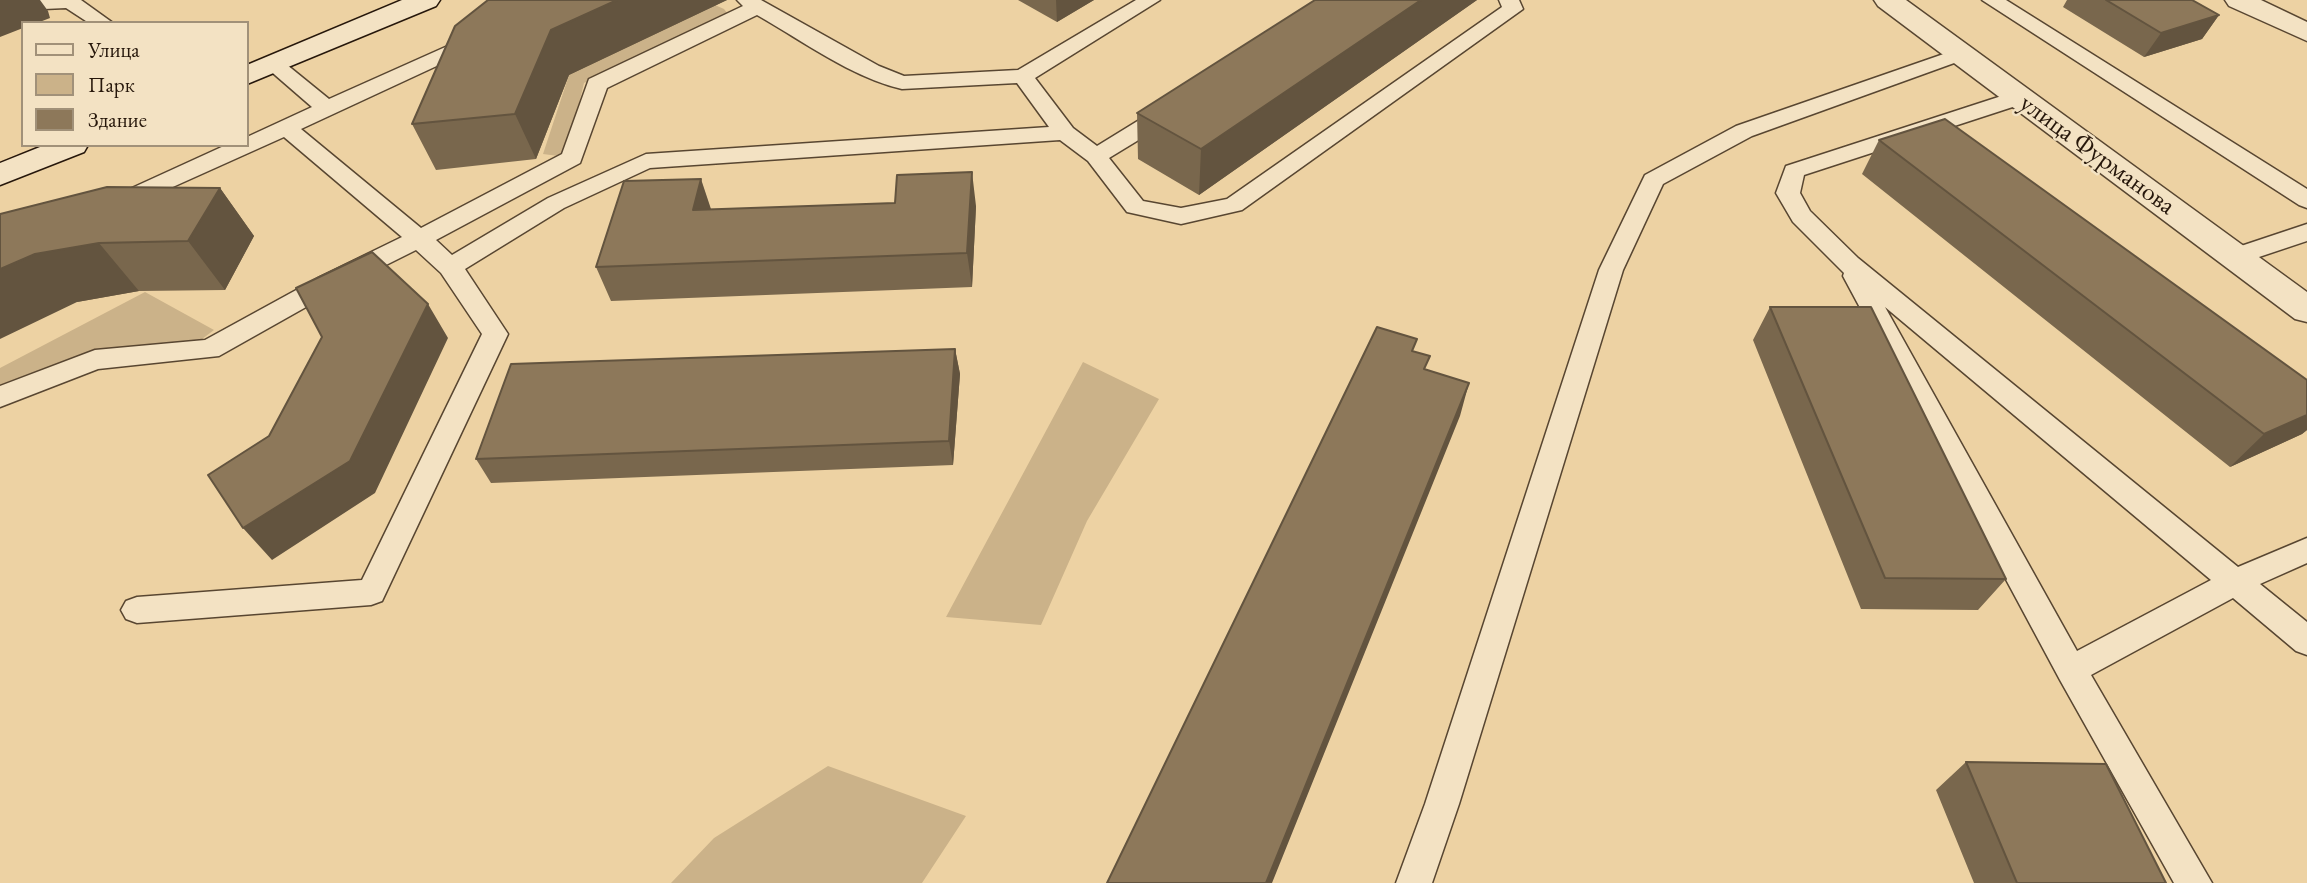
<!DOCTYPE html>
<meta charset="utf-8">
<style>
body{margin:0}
#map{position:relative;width:2307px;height:883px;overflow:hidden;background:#edd2a3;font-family:"EB Garamond",serif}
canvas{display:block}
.legend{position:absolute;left:21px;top:21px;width:228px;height:126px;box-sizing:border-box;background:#f3e2c3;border:2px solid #a19179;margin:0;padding:9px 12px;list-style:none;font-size:21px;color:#26170b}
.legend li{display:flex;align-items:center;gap:14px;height:35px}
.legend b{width:35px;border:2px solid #a19179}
</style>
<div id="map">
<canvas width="2307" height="883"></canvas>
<ul class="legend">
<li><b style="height:9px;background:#f3e2c3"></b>Улица</li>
<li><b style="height:19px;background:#cbb289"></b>Парк</li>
<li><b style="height:19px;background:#8d785a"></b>Здание</li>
</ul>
</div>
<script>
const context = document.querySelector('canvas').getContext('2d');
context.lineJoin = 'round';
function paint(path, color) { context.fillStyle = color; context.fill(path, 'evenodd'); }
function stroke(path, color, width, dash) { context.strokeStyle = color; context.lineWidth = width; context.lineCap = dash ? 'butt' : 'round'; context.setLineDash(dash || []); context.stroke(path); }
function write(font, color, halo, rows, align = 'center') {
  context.font = font + ' "EB Garamond",serif'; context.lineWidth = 5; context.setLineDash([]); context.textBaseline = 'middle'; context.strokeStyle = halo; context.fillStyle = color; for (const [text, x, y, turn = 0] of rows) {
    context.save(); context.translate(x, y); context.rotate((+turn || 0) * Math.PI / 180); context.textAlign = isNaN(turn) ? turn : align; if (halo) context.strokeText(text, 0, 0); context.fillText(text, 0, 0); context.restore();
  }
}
paint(new Path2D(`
 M 715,5 L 724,9 L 731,18 L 584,83 L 566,157 L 543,154 L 569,75 Z
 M 145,292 L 214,330 L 189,349 L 79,356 L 0,393 L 0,368 Z
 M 1083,362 L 1159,399 L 1087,521 L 1041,625 L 946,617 Z
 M 828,766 L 966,816 L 922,883 L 671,883 L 714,838 Z`), '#cbb289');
const lane = new Path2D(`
 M 0,0 L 81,0 L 113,23 L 89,23 L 66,8 L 0,11 Z
 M 737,0 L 761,0 L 879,66 L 904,76 L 1018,70 L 1136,0 L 1160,0 L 1035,78 L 1073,128 L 1097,146 L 1162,106 L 1178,106 L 1181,111 L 1178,116 L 1109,158 L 1143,201 L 1181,208 L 1227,199 L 1502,7 L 1499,0 L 1519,0 L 1523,9 L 1242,210 L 1181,224 L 1127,212 L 1088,161 L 1060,140 L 650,168 L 564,208 L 465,269 L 508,334 L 382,601 L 371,605 L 137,623 L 126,619 L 121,610 L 126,601 L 137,597 L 362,580 L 482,334 L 441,273 L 416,250 L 338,289 L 219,356 L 98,369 L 0,407 L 0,386 L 95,350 L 205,340 L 320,277 L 402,237 L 284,137 L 126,208 L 118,211 L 110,208 L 106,203 L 110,198 L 226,145 L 247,145 L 247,137 L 312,107 L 267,68 L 263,64 L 267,60 L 281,60 L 329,99 L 470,36 L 484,36 L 487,40 L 484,44 L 301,129 L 421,228 L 562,154 L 589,79 L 743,6 ZM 757,15 C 803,41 851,77 902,89 L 1017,83 L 1049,127 L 646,154 L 548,198 L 452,255 L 436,240 L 580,163 L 607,88 Z
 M 1982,0 L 2006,0 L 2307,189 L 2307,208 L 2299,205 Z
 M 1961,48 L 1968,50 L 1971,54 L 1968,58 L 1752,136 L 1663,184 L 1623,270 L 1459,804 L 1432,883 L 1396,883 L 1425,804 L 1599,270 L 1645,175 L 1736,126 Z
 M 2020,90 L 2028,92 L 2031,97 L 2028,102 L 1804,175 L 1800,193 L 1810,211 L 1858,258 L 2238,567 L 2307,538 L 2307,563 L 2260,584 L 2307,622 L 2307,655 L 2296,651 L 2233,598 L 2091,675 L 2212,883 L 2174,883 L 2060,680 L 1843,276 L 1844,273 L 1793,222 L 1776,193 L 1786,166 ZM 1885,307 L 2211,580 L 2077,651 Z
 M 2307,224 L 2307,241 L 2235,265 L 2226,263 L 2223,257 L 2226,251 Z`);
const street = new Path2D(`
 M 1874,0 L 1906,0 L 2307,292 L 2307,322 L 2295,319 L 1878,6 Z
 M 2225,0 L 2261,0 L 2307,22 L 2307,41 L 2229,6 Z`);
const secondary = new Path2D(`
 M 402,0 L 440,0 L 436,6 L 247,84 L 247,65 Z
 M 45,145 L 88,145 L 84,152 L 0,185 L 0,163 Z`);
stroke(lane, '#584631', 3);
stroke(street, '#584631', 3);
stroke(secondary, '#26170b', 3);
paint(lane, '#f3e2c3');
paint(street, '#f3e2c3');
paint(secondary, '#f3e2c3');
paint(new Path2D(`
 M 488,0 L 727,0 L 569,75 L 536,159 L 436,170 L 412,124 Z
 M 1018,0 L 1094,0 L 1057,22 Z
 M 1315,0 L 1477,0 L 1199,195 L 1138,159 L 1137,113 Z
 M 2067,0 L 2192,0 L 2219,15 L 2202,39 L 2144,57 L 2063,7 Z
 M 1879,140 L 2307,380 L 2307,430 L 2302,434 L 2230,467 L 1862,174 Z
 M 107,187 L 220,188 L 254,236 L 225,290 L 139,291 L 77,302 Z
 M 976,206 L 972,287 L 611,301 L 596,267 L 711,209 Z
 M 1770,307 L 2006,579 L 1978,610 L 1861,609 L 1753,340 Z
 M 955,349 L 960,374 L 953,465 L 491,483 L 476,459 Z
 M 1966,762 L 2166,883 L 1974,883 L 1936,790 Z`), '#79674d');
paint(new Path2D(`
 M 0,0 L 40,0 L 48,11 L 50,18 L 37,23 L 23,23 L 23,28 L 0,37 Z
 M 617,0 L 727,0 L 569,75 L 536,159 L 515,114 L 551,30 Z
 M 1056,0 L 1094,0 L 1057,22 Z
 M 1421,0 L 1477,0 L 1199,195 L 1201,149 Z
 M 2219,15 L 2202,39 L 2144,57 L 2161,33 Z
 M 972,172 L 976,206 L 972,287 L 967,253 Z
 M 701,179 L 712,212 L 693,210 Z
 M 220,188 L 254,236 L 225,290 L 188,241 Z
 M 99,243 L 139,291 L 77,302 L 0,339 L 0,269 L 35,254 Z
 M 428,304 L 448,338 L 375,493 L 272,560 L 243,528 Z
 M 955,349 L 960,374 L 953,465 L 949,441 Z
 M 1469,383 L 1460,416 L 1272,883 L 1266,883 Z
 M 2307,415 L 2307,430 L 2302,434 L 2230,467 L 2264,434 Z`), '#63543f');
const building = new Path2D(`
 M 488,0 L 617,0 L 551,30 L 515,114 L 412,124 L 455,26 Z
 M 1315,0 L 1421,0 L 1201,149 L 1137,113 Z
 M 2106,0 L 2192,0 L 2219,15 L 2161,33 Z
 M 1945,119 L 2307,380 L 2307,415 L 2264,434 L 1879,140 Z
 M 972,172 L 967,253 L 596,267 L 624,181 L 701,179 L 693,210 L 895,203 L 897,175 Z
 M 107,187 L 220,188 L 188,241 L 99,243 L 35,254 L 0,269 L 0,214 Z
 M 372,252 L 428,304 L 350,461 L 243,528 L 208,475 L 269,436 L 322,337 L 296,288 Z
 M 1770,307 L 1871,307 L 2006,579 L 1885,578 Z
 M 1377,327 L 1417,339 L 1412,351 L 1430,356 L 1424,369 L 1469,383 L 1266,883 L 1107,883 Z
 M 955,349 L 949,441 L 476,459 L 511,364 Z
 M 1966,762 L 2106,764 L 2166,883 L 2017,883 Z`);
paint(building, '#8d785a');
stroke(building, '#63543f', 2);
write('26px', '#26170b', '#f3e2c3', [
 ["улица Фурманова",2097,155,36]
]);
</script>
